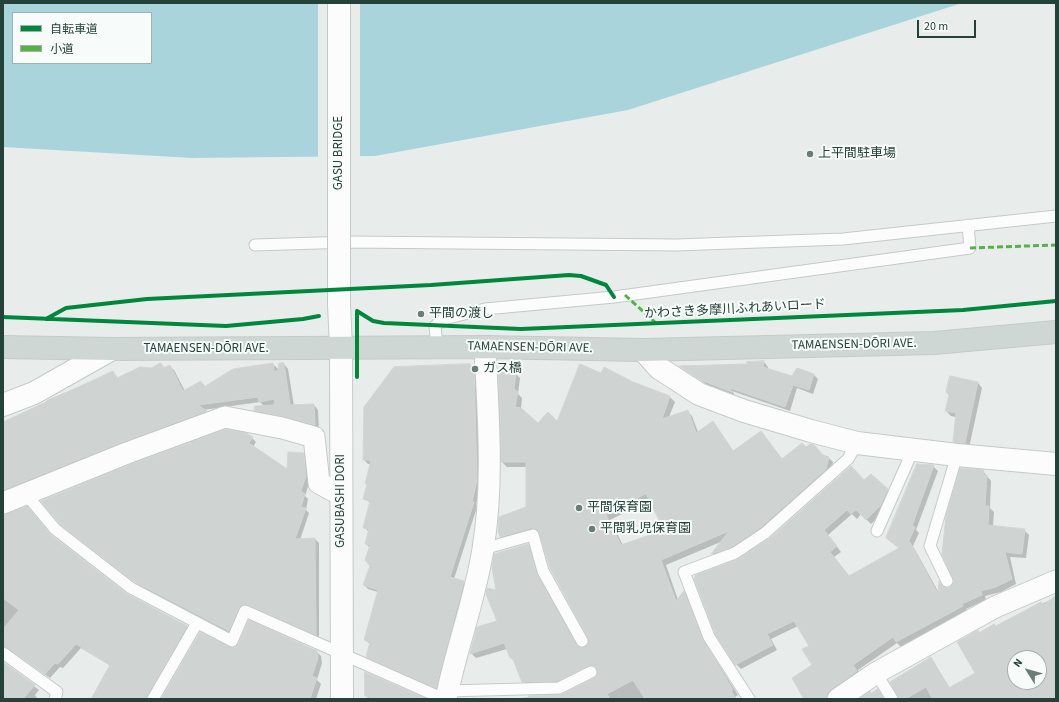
<!DOCTYPE html>
<meta charset="utf-8">
<style>
body{margin:0}
#map{position:relative;width:1059px;height:702px;overflow:hidden;background:#e8edeb;font-family:"Source Sans 3","Noto Sans JP",sans-serif}
canvas{display:block}
.frame{position:absolute;inset:0;border:4px solid #24423a;pointer-events:none}
.legend{position:absolute;left:12px;top:12px;width:140px;height:52px;box-sizing:border-box;background:#f7fbf9;border:1px solid #a3b1ad;margin:0;padding:5px 7px;list-style:none;font-size:12px;color:#24423a}
.legend li{display:flex;align-items:center;gap:8px;height:20px}
.legend b{width:20px;border:1px solid #a3b1ad}
.north{position:absolute;left:1007px;top:650px;width:40px;height:40px;box-sizing:border-box;background:#f7fbf9;border:1px solid #a3b1ad;border-radius:50%;rotate:307deg;font-size:11px;font-weight:700;line-height:16px;text-align:center;color:#24423a}
.north::after{content:'';display:block;margin:auto;width:14px;height:18px;background:#697e78;clip-path:polygon(50% 0,100% 100%,50% 72%,0 100%)}
.scale{position:absolute;left:917px;top:20px;width:59px;height:18px;box-sizing:border-box;border:2px solid #24423a;border-top:0;padding-left:5px;font-size:12px;line-height:14px;white-space:nowrap;color:#24423a;-webkit-text-stroke:3px #f7fbf9;paint-order:stroke}
</style>
<div id="map">
<canvas width="1059" height="702"></canvas>
<div class="frame"></div>
<ul class="legend">
<li><b style="height:5px;background:#00873e"></b>自転車道</li>
<li><b style="height:5px;background:#55b346"></b>小道</li>
</ul>
<div class="north">N</div>
<div class="scale">20 m</div>
</div>
<script>
const context = document.querySelector('canvas').getContext('2d');
context.lineJoin = 'round';
function paint(path, color) { context.fillStyle = color; context.fill(path, 'evenodd'); }
function stroke(path, color, width, dash) { context.strokeStyle = color; context.lineWidth = width; context.lineCap = dash ? 'butt' : 'round'; context.setLineDash(dash || []); context.stroke(path); }
function write(font, color, halo, rows, align = 'center') {
  context.font = font + ' "Source Sans 3","Noto Sans JP",sans-serif'; context.lineWidth = 4; context.setLineDash([]); context.textBaseline = 'middle'; context.strokeStyle = halo; context.fillStyle = color; for (const [text, x, y, turn = 0] of rows) {
    context.save(); context.translate(x, y); context.rotate((+turn || 0) * Math.PI / 180); context.textAlign = isNaN(turn) ? turn : align; if (halo) context.strokeText(text, 0, 0); context.fillText(text, 0, 0); context.restore();
  }
}
paint(new Path2D(`
 M 3,3 L 962,3 L 628,110 L 375,156 L 192,158 L 3,147 ZM 13,13 L 151,13 L 151,63 L 13,63 Z`), '#a9d4db');
paint(new Path2D(`
 M 318,3 L 360,3 L 360,159 L 318,159 Z`), '#e8edeb');
paint(new Path2D(`
 M 764,362 L 768,367 L 768,369 L 792,378 L 797,369 L 814,375 L 818,379 L 813,394 L 797,388 L 790,411 L 732,391 L 735,395 L 706,384 L 681,367 L 748,365 L 748,363 Z
 M 161,364 L 165,368 L 170,366 L 174,370 L 185,391 L 201,382 L 206,387 L 273,364 L 279,370 L 284,364 L 288,369 L 294,406 L 314,405 L 318,410 L 319,429 L 260,415 L 255,410 L 265,407 L 260,402 L 203,410 L 211,416 L 3,496 L 3,422 L 41,406 L 48,400 L 113,372 L 119,379 L 151,369 Z
 M 470,365 L 478,372 L 481,484 L 476,505 L 477,507 L 454,579 L 464,582 L 468,586 L 440,691 L 371,660 L 367,656 L 370,644 L 365,640 L 378,592 L 368,589 L 364,585 L 371,565 L 370,548 L 366,544 L 369,532 L 365,528 L 371,503 L 364,499 L 368,486 L 366,483 L 371,464 L 368,464 L 364,460 Z
 M 515,373 L 520,378 L 518,394 L 522,398 L 521,409 L 538,424 L 557,423 L 602,374 L 670,397 L 675,402 L 669,417 L 687,411 L 692,416 L 698,432 L 713,422 L 734,452 L 761,432 L 783,460 L 806,448 L 828,457 L 833,462 L 830,475 L 766,532 L 717,559 L 713,554 L 723,541 L 666,565 L 678,600 L 684,592 L 688,597 L 707,646 L 738,695 L 735,697 L 736,699 L 499,699 L 560,696 L 598,676 L 597,670 L 563,686 L 528,687 L 523,681 L 516,663 L 511,658 L 507,649 L 476,658 L 471,653 L 498,622 L 497,592 L 528,545 L 533,550 L 541,580 L 579,647 L 582,649 L 586,648 L 590,642 L 540,534 L 537,533 L 506,542 L 501,536 L 527,507 L 527,467 L 507,467 L 502,462 ZM 650,500 L 665,530 L 623,545 L 610,520 Z
 M 978,383 L 982,388 L 969,448 L 959,446 L 954,442 L 956,417 L 951,416 L 946,411 Z
 M 252,438 L 256,442 L 253,447 L 288,471 L 303,454 L 307,458 L 310,480 L 305,496 L 308,499 L 306,510 L 309,513 L 300,540 L 315,539 L 319,543 L 319,638 L 248,608 L 233,635 L 140,586 L 65,528 Z
 M 933,466 L 938,471 L 916,530 L 919,533 L 913,546 L 939,593 L 940,583 L 945,588 L 951,588 L 955,582 L 983,471 L 991,481 L 990,508 L 994,512 L 993,526 L 1024,530 L 1029,535 L 1026,558 L 1010,557 L 1016,584 L 1001,592 L 985,596 L 986,600 L 966,609 L 967,611 L 901,647 L 897,643 L 858,670 L 861,676 L 826,699 L 806,699 L 814,666 L 810,646 L 798,626 L 771,639 L 777,650 L 741,669 L 736,664 L 739,560 L 871,475 L 892,495 L 885,511 L 871,524 L 861,514 L 857,519 L 852,514 L 828,535 L 841,552 L 834,557 L 850,577 L 900,548 Z
 M 3,516 L 52,537 L 126,594 L 187,626 L 191,631 L 152,699 L 92,699 L 111,666 L 81,648 L 63,668 L 60,667 L 50,678 L 13,652 L 9,650 L 3,653 Z
 M 1056,597 L 1056,699 L 900,699 L 931,658 L 950,688 L 977,673 L 978,631 L 980,634 L 996,627 ZM 1015,658 L 1039,658 L 1039,682 L 1015,682 Z
 M 233,649 L 316,651 L 321,656 L 322,663 L 317,680 L 321,684 L 316,699 L 162,699 Z
 M 3,663 L 39,690 L 35,695 L 38,699 L 3,699 Z
 M 366,696 L 424,699 L 369,699 Z`), '#0003');
const building = new Path2D(`
 M 764,361 L 763,367 L 792,376 L 797,368 L 814,374 L 809,390 L 793,385 L 785,407 L 730,388 L 732,392 L 701,380 L 679,366 L 747,364 L 747,362 Z
 M 161,363 L 164,368 L 170,365 L 183,391 L 201,381 L 204,387 L 233,369 L 273,363 L 274,371 L 278,371 L 279,363 L 284,363 L 290,405 L 314,404 L 315,425 L 254,410 L 255,406 L 274,405 L 275,399 L 259,402 L 258,397 L 198,405 L 207,411 L 123,442 L 3,490 L 3,422 L 113,371 L 117,378 L 140,367 L 151,368 Z
 M 470,364 L 470,367 L 474,367 L 477,480 L 472,502 L 474,502 L 450,577 L 464,581 L 436,688 L 366,657 L 370,642 L 364,640 L 378,590 L 363,585 L 370,566 L 365,560 L 370,545 L 365,544 L 369,529 L 363,528 L 370,501 L 363,499 L 367,484 L 365,484 L 371,460 L 363,460 L 364,407 L 394,367 Z
 M 580,364 L 601,373 L 604,367 L 633,382 L 670,396 L 662,419 L 688,410 L 696,433 L 713,421 L 733,451 L 761,431 L 782,459 L 802,443 L 806,447 L 810,444 L 814,445 L 823,455 L 829,457 L 826,469 L 761,527 L 732,547 L 711,554 L 729,531 L 661,560 L 676,601 L 684,591 L 703,640 L 733,690 L 731,691 L 736,699 L 645,699 L 633,680 L 607,694 L 610,699 L 529,699 L 528,696 L 562,694 L 594,678 L 597,676 L 597,669 L 591,665 L 557,681 L 522,682 L 512,657 L 510,658 L 504,643 L 470,654 L 477,627 L 497,621 L 486,594 L 487,588 L 496,590 L 492,568 L 494,554 L 528,544 L 537,574 L 576,644 L 582,648 L 588,644 L 588,638 L 550,568 L 538,530 L 531,528 L 500,537 L 498,531 L 499,517 L 526,507 L 526,462 L 501,462 L 498,370 L 516,372 L 514,389 L 518,392 L 515,407 L 521,408 L 538,423 L 548,412 L 557,421 ZM 646,494 L 664,530 L 621,545 L 606,515 Z
 M 950,376 L 978,382 L 965,443 L 953,442 L 956,413 L 945,411 L 949,395 L 946,392 Z
 M 226,429 L 246,433 L 253,437 L 249,443 L 287,469 L 288,452 L 304,453 L 306,476 L 301,491 L 305,494 L 301,507 L 306,508 L 295,539 L 315,538 L 316,635 L 245,604 L 239,608 L 229,631 L 135,582 L 60,524 L 41,501 L 131,464 Z
 M 917,464 L 934,465 L 912,526 L 915,527 L 908,543 L 910,542 L 938,594 L 939,581 L 943,587 L 946,588 L 950,587 L 954,582 L 942,554 L 946,516 L 960,468 L 984,470 L 983,475 L 987,475 L 985,506 L 989,506 L 988,525 L 1025,529 L 1022,554 L 1005,552 L 1012,579 L 996,587 L 981,591 L 982,595 L 962,604 L 963,606 L 896,642 L 893,637 L 853,665 L 857,671 L 831,689 L 827,693 L 826,699 L 804,699 L 792,678 L 812,665 L 802,649 L 809,646 L 794,621 L 767,634 L 773,645 L 735,665 L 715,634 L 694,578 L 696,575 L 738,559 L 769,539 L 851,466 L 864,480 L 871,474 L 888,489 L 880,506 L 866,520 L 856,510 L 851,514 L 847,510 L 824,530 L 837,546 L 830,552 L 849,576 L 899,548 L 886,538 Z
 M 27,506 L 51,535 L 127,594 L 187,626 L 146,699 L 91,699 L 110,665 L 76,644 L 58,664 L 55,663 L 45,674 L 3,646 L 3,629 L 19,610 L 3,598 L 3,515 Z
 M 1056,596 L 1056,699 L 929,699 L 932,698 L 926,687 L 905,699 L 899,699 L 890,682 L 931,657 L 949,688 L 975,673 L 957,642 L 978,630 L 979,633 L 994,624 L 996,626 L 1041,602 L 1043,605 ZM 1015,658 L 1039,658 L 1039,682 L 1015,682 Z
 M 249,620 L 317,651 L 318,658 L 312,676 L 317,678 L 310,699 L 161,699 L 200,632 L 233,648 L 238,644 Z
 M 3,662 L 35,685 L 23,699 L 3,699 Z
 M 365,672 L 427,699 L 377,699 L 365,696 Z
 M 878,689 L 884,699 L 859,699 L 870,691 L 871,693 Z`);
paint(building, '#cfd4d2');
stroke(building, '#d1d6d4', 1);
const lane = new Path2D(`
 M 255,245 L 350,242 L 676,245 L 843,239 L 1056,216
 M 437,347 L 435,326 L 444,319 L 485,309 L 614,297 L 970,248 L 968,225
 M 25,493 L 55,529 L 131,588 L 232,641 L 245,611 L 444,699
 M 877,531 L 913,450
 M 483,549 L 533,535 L 543,571 L 582,641
 M 947,581 L 930,546 L 957,455
 M 3,653 L 57,692 L 55,699
 M 876,673 L 892,699
 M 447,691 L 559,688 L 591,672
 M 153,699 L 197,623
 M 749,699 L 709,637 L 684,572 L 735,553 L 765,533 L 848,459 L 857,443`);
const street = new Path2D(`
 M 3,503 L 127,453 L 225,417 L 282,428 L 314,437 L 319,483 L 341,495
 M 446,699 C 456,649 475,600 483,549 C 494,482 488,414 485,347
 M 838,699 L 876,673 L 995,607 L 1056,581`);
const secondary = new Path2D(`
 M 339,304 L 341,348 L 342,699
 M 643,350 L 659,368 L 699,394 L 744,411 L 811,431 L 857,443 L 957,455 L 1056,464
 M 3,405 L 34,393 L 112,349`);
const primary = new Path2D(`
 M 3,347 L 112,349 L 485,347 L 643,350 L 934,343 L 1056,332`);
stroke(lane, '#c5cac8', 13);
stroke(street, '#c5cac8', 23);
stroke(secondary, '#c3cbc8', 24);
stroke(primary, '#c3ccc9', 24);
stroke(lane, '#fcfcfc', 11);
stroke(street, '#fcfcfc', 21);
stroke(secondary, '#fcfcfc', 22);
stroke(primary, '#cfd7d5', 22);
const secondaryBridge = new Path2D(`
 M 339,304 L 339,3`);
stroke(secondaryBridge, '#c3cbc8', 24, []);
stroke(secondaryBridge, '#fcfcfc', 22);
stroke(new Path2D(`
 M 970,248 L 1056,245
 M 625,295 L 656,323`), '#55b346', 3, [6, 3]);
stroke(new Path2D(`
 M 357,311 L 373,321 L 384,323 L 521,329 L 963,310 L 1056,301
 M 357,311 L 357,377
 M 3,317 L 226,326 L 303,319 L 319,316
 M 46,319 L 66,308 L 147,299 L 431,285 L 569,275 L 581,276 L 606,285 L 614,297`), '#00873e', 4);
for (const [x, y, r, color] of [
 [810,154,4,"#697e78"],
 [421,314,4,"#697e78"],
 [475,369,4,"#697e78"],
 [579,508,4,"#697e78"],
 [592,529,4,"#697e78"]
]) { const dot = new Path2D(); dot.arc(x, y, r, 0, 2 * Math.PI); context.fillStyle = color; context.fill(dot); stroke(dot, '#f7fbf9', 1.5); }
write('13px', '#24423a', '#f7fbf9', [
 ["GASU BRIDGE",339,153,-90],
 ["かわさき多摩川ふれあいロード",735,310,-3],
 ["TAMAENSEN-DŌRI AVE.",854,345,-1],
 ["TAMAENSEN-DŌRI AVE.",530,348,1],
 ["TAMAENSEN-DŌRI AVE.",206,349],
 ["GASUBASHI DORI",341,501,-90]
]);
write('13px', '#24423a', '#f7fbf9', [
 ["上平間駐車場",818,154],
 ["平間の渡し",429,314],
 ["ガス橋",483,369],
 ["平間保育園",587,508],
 ["平間乳児保育園",600,529]
], 'left');
</script>
